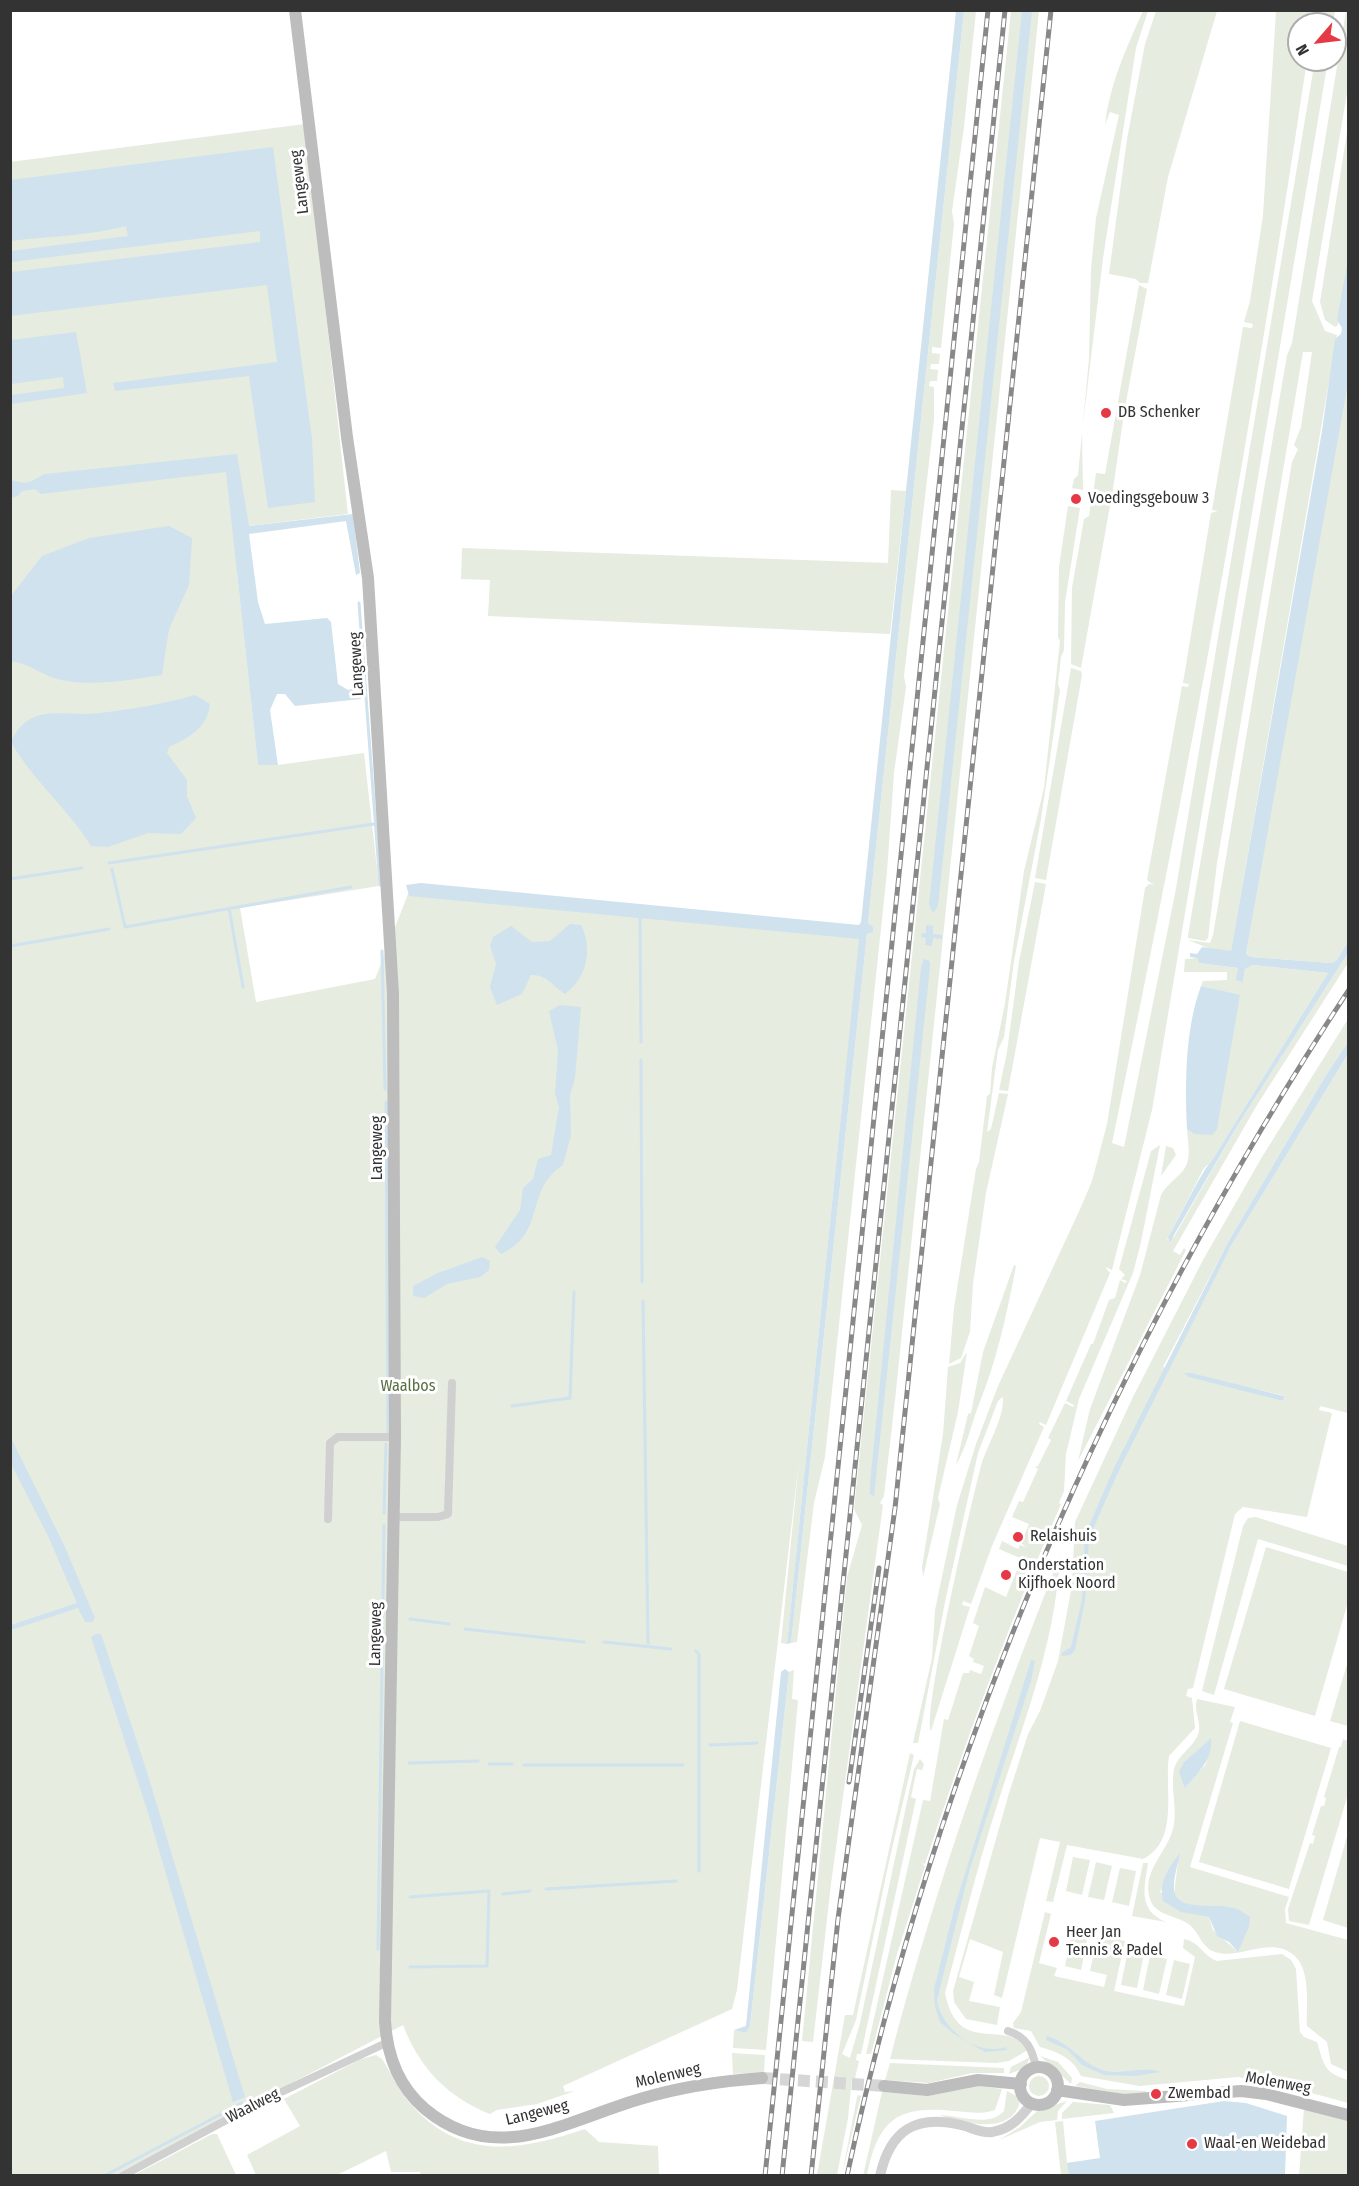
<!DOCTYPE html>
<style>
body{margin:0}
#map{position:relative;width:1359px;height:2186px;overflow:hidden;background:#fff;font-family:"Fira Sans Condensed",sans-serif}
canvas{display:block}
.frame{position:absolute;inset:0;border:12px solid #333;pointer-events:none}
.north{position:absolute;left:1287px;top:12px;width:60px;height:60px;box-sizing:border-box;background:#fff;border:2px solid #adadad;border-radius:50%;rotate:242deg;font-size:16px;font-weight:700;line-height:24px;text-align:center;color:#333}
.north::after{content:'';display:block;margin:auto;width:21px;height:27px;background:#e63946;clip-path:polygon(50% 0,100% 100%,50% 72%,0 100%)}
</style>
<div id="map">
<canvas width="1359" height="2186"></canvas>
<div class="frame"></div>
<div class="north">N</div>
</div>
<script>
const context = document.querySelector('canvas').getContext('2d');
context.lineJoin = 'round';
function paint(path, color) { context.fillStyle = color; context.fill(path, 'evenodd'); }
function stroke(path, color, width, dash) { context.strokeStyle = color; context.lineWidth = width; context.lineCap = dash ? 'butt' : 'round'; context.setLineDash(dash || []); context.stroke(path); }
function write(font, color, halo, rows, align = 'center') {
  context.font = font + ' "Fira Sans Condensed",sans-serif'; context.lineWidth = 6; context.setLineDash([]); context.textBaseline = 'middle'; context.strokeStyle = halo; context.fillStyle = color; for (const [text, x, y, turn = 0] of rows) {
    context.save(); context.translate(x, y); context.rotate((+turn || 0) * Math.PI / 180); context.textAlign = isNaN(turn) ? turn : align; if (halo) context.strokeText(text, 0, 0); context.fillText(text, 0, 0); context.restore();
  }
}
paint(new Path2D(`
 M 964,11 L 976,11 L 964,127 L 952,211 L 954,224 L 941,348 L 932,347 L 932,353 L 940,354 L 939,364 L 931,364 L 930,369 L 938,370 L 937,381 L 930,381 L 929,386 L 934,387 L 934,420 L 904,676 L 906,687 L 894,773 L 887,872 L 825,1457 L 814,1503 L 797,1642 L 791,1643 L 867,934 L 873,931 L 873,928 L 868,923 Z
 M 1011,11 L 1039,11 L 895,1400 L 884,1496 L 880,1503 L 883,1505 L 831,1884 L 813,2042 L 802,2041 L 847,1577 L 862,1525 L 854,1509 Z
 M 1143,11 L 1148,11 L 1136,48 L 1103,258 L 1082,432 L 1083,490 L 1072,488 L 1074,479 L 1078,475 L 1089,359 L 1091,269 L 1096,218 L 1119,115 L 1110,112 L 1105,125 C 1110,83 1126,49 1143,11 Z
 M 1156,11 L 1217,11 L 1168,177 L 1148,283 L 1140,283 L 1136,279 L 1109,274 L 1127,139 L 1145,44 Z
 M 1276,11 L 1314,11 L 1312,24 L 1299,24 L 1299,60 L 1307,60 C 1253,423 1187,784 1112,1143 L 1124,1147 L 1175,894 L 1315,60 L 1328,60 L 1152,1110 L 1112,1270 L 1105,1267 L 1110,1273 L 1046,1425 L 1040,1422 L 1039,1424 L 1044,1427 L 992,1546 L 971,1604 L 963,1601 L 962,1605 L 970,1607 L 931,1731 C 922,1714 972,1499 981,1466 C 987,1444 1004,1420 1003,1397 L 998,1401 L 978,1453 L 945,1602 L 918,1743 L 913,1743 L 932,1658 L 935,1610 L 957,1505 L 976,1444 L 998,1386 L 1081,1207 L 1092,1181 L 1107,1124 L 1145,888 L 1149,884 L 1154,885 L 1147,880 L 1182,686 L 1188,687 L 1189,684 L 1183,683 L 1211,513 L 1218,511 L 1212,510 L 1243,327 L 1252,328 L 1253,324 L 1244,322 L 1250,301 L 1263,215 Z
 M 1323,11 L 1335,11 L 1333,24 L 1321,24 Z
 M 1346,11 L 1348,11 L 1348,87 L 1312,301 L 1325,331 L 1337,335 L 1231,952 L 1208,948 L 1188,940 L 1210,943 L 1213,935 L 1292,462 L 1298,449 L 1294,445 L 1301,427 L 1312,352 L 1303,352 L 1217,863 L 1208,938 L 1205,941 L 1188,938 L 1188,935 L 1287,355 L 1292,343 Z
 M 305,124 L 348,514 L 248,526 L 237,572 L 258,764 L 278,765 L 364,753 L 379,886 L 240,908 L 256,1002 L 375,979 L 408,894 L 863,934 L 844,1087 L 787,1644 L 781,1643 L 799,1461 L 737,1990 L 732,2009 L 563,2086 L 565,2092 L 575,2091 L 537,2104 L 497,2110 L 490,2114 C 447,2097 419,2067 403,2025 L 115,2175 L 11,2175 L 10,162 Z
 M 1348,126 L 1348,259 L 1338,325 L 1335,327 L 1325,320 L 1320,302 Z
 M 1139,285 L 1147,289 L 1124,413 L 1112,496 L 1093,494 L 1096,473 L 1105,474 Z
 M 1348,375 L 1348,942 L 1336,961 L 1331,963 L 1251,957 L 1246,954 Z
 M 891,490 L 906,491 L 890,634 L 488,616 L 490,580 L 461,579 L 462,548 L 888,563 Z
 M 1092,497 L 1111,500 L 1081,668 L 1071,664 L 1072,588 L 1084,519 L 1089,516 Z
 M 1068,506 L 1080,508 L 1065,602 L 1064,650 L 1061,657 L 1058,684 L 1060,690 L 1041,819 L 1014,961 L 1004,1037 L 998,1050 L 987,1132 L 991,1129 L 999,1093 L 1008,1094 L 986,1193 L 973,1284 L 970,1332 L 961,1358 L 949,1364 L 954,1308 L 976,1169 L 979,1162 L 987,1096 L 990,1094 L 992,1068 L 1005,1003 L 1024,871 L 1044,788 L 1060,641 L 1058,637 L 1059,567 Z
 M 1071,668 L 1081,671 L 1082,675 L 1046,880 L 1035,878 Z
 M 1035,882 L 1046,884 L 1008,1091 L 999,1090 L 1007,1052 L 1019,962 Z
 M 1348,953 L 1348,963 L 1257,1105 L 1173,1251 L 1180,1255 L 1184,1248 L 1186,1250 L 1078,1461 L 1090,1409 L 1140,1275 L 1161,1195 C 1166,1186 1172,1182 1180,1174 C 1193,1162 1188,1145 1187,1129 L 1194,1134 L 1240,996 L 1201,986 L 1203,981 L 1227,980 L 1227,972 L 1184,972 L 1185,959 L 1197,958 L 1199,963 L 1238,968 L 1243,981 L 1245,969 L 1253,965 L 1328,973 L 1211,1162 L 1204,1168 L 1167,1240 L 1174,1237 L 1239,1123 Z
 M 1348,1019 L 1348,1042 L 1326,1075 L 1227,1244 L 1163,1367 L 1167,1368 L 1231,1246 L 1348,1054 L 1348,1413 L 1320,1406 L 1319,1410 L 1332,1413 L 1307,1517 L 1243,1507 L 1235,1514 L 1193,1688 L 1188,1689 L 1186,1696 L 1192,1698 L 1195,1728 L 1169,1756 C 1164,1789 1180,1841 1143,1859 L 1067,1845 L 1053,1902 L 1046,1901 L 1060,1842 L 1040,1838 L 1002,1998 L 994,1995 L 1003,1952 L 970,1939 L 959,1977 L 974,1982 L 969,2001 L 1000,2007 L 997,2025 L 966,2019 L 954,2002 L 953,1991 L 1009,1793 L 1028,1734 L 1040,1711 L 1058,1661 L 1072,1585 L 1075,1522 L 1133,1397 L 1203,1260 L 1262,1157 ZM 1184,1373 L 1282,1395 L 1284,1396 L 1279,1400 Z
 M 1160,1145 L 1141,1242 L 1133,1273 L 1079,1399 L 1066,1454 L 1064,1491 L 1059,1503 L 1061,1504 C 1009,1624 965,1741 925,1864 L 922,1863 L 925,1866 L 897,1954 L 871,2054 L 866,2054 L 923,1800 L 930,1801 L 944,1719 L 948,1720 L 963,1673 L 969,1673 L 970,1670 L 981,1674 L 984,1666 L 973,1662 L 974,1659 L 969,1656 L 979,1626 L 973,1623 L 985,1587 L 1006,1597 L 1018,1568 L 1022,1566 L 1020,1558 L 999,1549 L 1002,1541 L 1018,1549 L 1020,1545 L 1026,1547 L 1021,1543 L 1029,1524 L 1012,1517 L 1019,1501 L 1023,1502 L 1038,1469 L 1035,1467 L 1038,1466 L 1051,1440 L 1048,1438 L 1065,1403 L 1073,1407 L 1074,1405 L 1066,1401 L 1091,1344 L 1093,1344 L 1109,1300 L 1115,1298 L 1120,1280 L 1125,1283 L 1127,1281 L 1121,1279 L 1125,1275 L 1119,1269 L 1151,1151 Z
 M 1166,1146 L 1173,1148 L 1176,1155 L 1161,1176 Z
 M 1014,1265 L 1016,1266 C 1007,1313 997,1360 979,1404 C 971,1425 967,1446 956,1465 L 968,1414 L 971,1413 L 983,1352 Z
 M 967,1352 L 958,1412 L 938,1498 L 940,1504 L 923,1577 L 922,1567 L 943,1434 L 948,1367 L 960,1363 Z
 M 1256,1517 L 1348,1546 L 1348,1566 L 1258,1539 L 1214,1695 L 1202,1691 L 1243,1526 L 1248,1518 Z
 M 1266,1547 L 1348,1572 L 1348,1602 L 1315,1716 L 1224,1689 Z
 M 1060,1556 C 1055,1647 1022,1726 995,1812 C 976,1871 961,1933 945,1993 C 958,2059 1007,2016 1028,2050 L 1009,2061 L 996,2063 L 890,2059 C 935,1887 994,1721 1060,1556 Z
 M 1348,1661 L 1348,1726 L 1330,1721 Z
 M 794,1670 L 792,1699 L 798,1700 L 766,2050 L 733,2048 L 734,2030 L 746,2033 L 750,2026 L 789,1672 Z
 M 1197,1699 L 1235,1707 L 1230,1722 L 1233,1723 L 1190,1867 L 1289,1897 L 1285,1909 L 1286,1923 L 1348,1940 L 1348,2072 L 1331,2064 L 1327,2042 L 1307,2026 C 1306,2003 1312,1967 1291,1953 C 1268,1937 1239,1960 1215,1952 C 1201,1948 1199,1930 1187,1923 C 1172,1914 1152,1915 1149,1895 C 1144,1870 1165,1854 1172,1832 C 1179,1812 1170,1790 1174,1769 C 1178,1754 1196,1746 1199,1731 C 1201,1720 1193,1710 1197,1699 ZM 1210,1739 L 1206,1764 L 1185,1788 L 1184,1762 ZM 1179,1854 L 1174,1894 C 1184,1910 1213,1906 1231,1907 L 1249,1927 L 1237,1951 L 1213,1930 L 1209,1917 L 1194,1914 L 1160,1892 Z
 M 1240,1721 L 1331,1748 L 1289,1889 L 1199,1862 Z
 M 1343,1739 L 1348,1741 L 1348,1794 L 1309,1925 L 1289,1921 L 1288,1909 L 1310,1843 L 1313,1844 L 1315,1836 L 1312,1835 L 1321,1806 L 1324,1806 L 1326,1798 L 1324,1797 L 1339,1747 L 1341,1747 Z
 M 910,1753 L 914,1755 L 888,1866 L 856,2020 L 842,2054 L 850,2058 L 860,2023 L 914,1769 L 920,1759 L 924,1764 L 922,1770 L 917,1769 L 911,1797 L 916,1799 L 861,2054 L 857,2054 L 856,2060 L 859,2061 L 855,2078 L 852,2078 L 848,2118 L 837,2175 L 817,2175 L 845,2015 L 853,2015 Z
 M 1348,1833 L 1348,1928 L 1323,1920 Z
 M 1073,1857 L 1090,1860 L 1082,1895 L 1066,1891 Z
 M 1096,1862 L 1112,1866 L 1104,1900 L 1088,1897 Z
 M 1143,1863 L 1148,1863 C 1144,1889 1138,1910 1166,1922 L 1132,1916 Z
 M 1120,1868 L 1136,1871 L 1129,1906 L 1112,1902 Z
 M 1045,1912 L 1051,1914 L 1039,1963 L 1057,1968 L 1054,1976 L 1104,1987 L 1107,1975 L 1090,1971 L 1097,1937 L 1114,1940 L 1109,1963 L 1115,1939 L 1125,1941 L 1114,1991 L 1184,2006 L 1195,1957 L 1183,1948 L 1184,1939 C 1200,1942 1203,1956 1217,1961 L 1282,1954 L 1291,1960 L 1296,1969 L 1300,2032 L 1304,2037 L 1317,2042 C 1324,2065 1324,2073 1348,2080 L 1348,2103 L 1286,2086 L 1238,2077 L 1140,2086 L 1081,2076 C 1073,2058 1058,2052 1040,2047 L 1031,2031 L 1014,2028 L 1013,2023 L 1021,2012 Z
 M 1072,1932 L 1088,1935 L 1081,1970 L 1065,1966 Z
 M 1128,1950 L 1144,1954 L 1137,1988 L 1121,1985 Z
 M 1150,1956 L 1167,1959 L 1159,1994 L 1143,1990 Z
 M 1174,1960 L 1190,1964 L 1182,1999 L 1166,1995 Z
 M 732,2053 L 765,2055 L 764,2072 L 733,2074 Z
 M 376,2055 L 382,2059 C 391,2073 398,2089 409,2102 C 460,2162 519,2151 585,2129 L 599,2142 L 658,2146 L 659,2175 L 421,2175 L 420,2172 L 391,2172 L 386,2151 L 337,2175 L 256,2175 L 247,2155 L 300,2126 L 284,2099 L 361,2059 Z
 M 1040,2056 L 1058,2062 L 1072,2078 L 1071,2084 Z
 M 1030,2057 L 1025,2068 L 1009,2074 L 1011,2067 Z
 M 890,2063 L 1004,2068 L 1004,2073 L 972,2073 L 929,2083 L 885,2080 Z
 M1029 2086a10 10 0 1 1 20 0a10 10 0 1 1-20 0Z
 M 1080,2082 L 1107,2089 L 1146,2091 L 1146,2095 L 1129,2095 L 1075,2086 Z
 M 979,2086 L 1002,2089 L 995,2110 C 981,2115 968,2112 954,2111 C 897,2105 878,2120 867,2175 L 863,2176 L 882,2092 L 927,2096 Z
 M 1007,2091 L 1016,2096 L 1020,2102 C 1011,2136 963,2123 939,2115 C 959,2115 989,2128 1004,2111 Z
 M 858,2095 L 861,2096 L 842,2175 L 857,2097 Z
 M 1067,2101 L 1058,2111 L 1057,2120 L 1040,2122 L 999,2140 L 1020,2127 L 1037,2111 Z
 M 1073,2102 L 1110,2105 L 1114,2113 L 1062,2119 L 1062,2113 Z
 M 1304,2108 L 1348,2121 L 1348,2175 L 1299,2176 Z
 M 1063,2121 L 1067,2163 L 1100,2159 L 1136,2175 L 1061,2175 L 1055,2122 Z
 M 212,2134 L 217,2134 L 236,2175 L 134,2175 Z`), '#e6ecdf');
paint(new Path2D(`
 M 956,11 L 964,11 L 868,923 L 873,927 L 873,932 L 867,934 L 791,1643 L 787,1644 L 859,939 L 409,896 L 406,885 L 421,883 L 859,925 L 861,922 Z
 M 1022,11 L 1032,11 L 938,906 L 933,913 L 929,905 Z
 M 273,147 L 312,439 L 315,502 L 268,508 L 249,376 L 115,391 L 113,383 L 277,362 L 267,285 L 10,316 L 11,272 L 260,242 L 260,231 L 11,262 L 11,251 L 128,236 L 126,226 C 89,236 50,236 11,241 L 10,180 Z
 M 1348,259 L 1347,388 L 1246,954 L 1251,957 L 1331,963 L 1336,961 L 1348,942 L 1348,953 L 1239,1123 L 1170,1242 L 1168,1238 C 1175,1226 1205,1165 1211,1162 L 1328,973 L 1253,965 L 1245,969 L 1243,982 L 1236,980 L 1238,968 L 1199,963 L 1197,958 L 1190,957 L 1190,953 L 1197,954 L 1202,947 L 1231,951 L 1322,431 L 1335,339 L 1341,334 L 1342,328 L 1337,320 Z
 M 76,332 L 87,393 L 11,404 L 11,395 L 64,388 L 63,377 L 11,384 L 11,340 Z
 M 237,454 L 249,526 L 353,514 L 360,573 L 356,575 L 346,521 L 249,534 L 258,602 L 265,624 L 327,618 L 331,622 L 338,684 L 348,690 L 362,687 L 361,699 L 295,706 L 285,694 L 277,694 L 270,710 L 278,765 L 258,765 L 226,472 L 49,493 L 41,494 L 35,489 L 22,491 L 18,496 L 11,498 L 11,480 C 31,485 27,483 45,474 Z
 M 169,526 L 192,538 L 189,585 L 169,629 L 162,675 C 130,680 85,688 54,678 C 37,672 32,665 11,661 L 11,596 L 42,556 L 89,538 Z
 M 195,695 L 210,704 C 208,727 189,738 169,747 L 167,753 L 187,780 L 187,796 L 196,818 L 181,834 L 148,833 L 108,847 L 91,846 C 68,808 33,781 11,742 C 30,700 65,718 100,713 C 132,709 164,704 195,695 Z
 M 570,924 L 581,925 C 593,949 587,978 565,994 C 553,986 546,974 531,975 L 522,994 L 497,1005 L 490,987 L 496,964 L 490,946 L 493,937 L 511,926 L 532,942 L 550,941 Z
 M 926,925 L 933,926 L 933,934 L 942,935 L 942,939 L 933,938 L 932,946 L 925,945 L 926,938 L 921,937 L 922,933 L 926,933 Z
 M 924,959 L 930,961 L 930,967 L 874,1496 L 870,1494 L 870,1484 L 921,967 Z
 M 1201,986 L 1240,995 L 1217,1129 L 1212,1135 L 1194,1134 L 1187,1129 C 1185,1084 1185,1029 1201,986 Z
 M 560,1005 L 581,1007 L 575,1078 L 570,1095 L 571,1135 L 563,1165 C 523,1191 548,1232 501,1254 L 495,1247 L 520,1210 L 523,1188 L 533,1179 L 538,1159 L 551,1155 L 559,1107 L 555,1093 L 558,1050 L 549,1011 Z
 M 1348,1042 L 1348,1054 L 1231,1246 L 1120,1468 L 1089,1538 L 1085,1600 L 1075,1650 L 1070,1655 L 1062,1656 L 1062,1653 L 1071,1647 L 1082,1600 L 1085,1535 L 1115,1466 L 1227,1244 L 1326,1075 Z
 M 482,1257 L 490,1261 L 489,1270 L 480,1277 L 447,1284 L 424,1298 L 413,1296 L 413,1286 L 438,1273 Z
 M 1184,1373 L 1191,1373 L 1284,1396 L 1283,1400 L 1279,1400 L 1189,1377 Z
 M 10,1436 L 64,1545 L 95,1618 L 92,1622 L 85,1622 L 78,1608 L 11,1630 L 11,1625 L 77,1603 L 48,1536 L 11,1464 Z
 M 96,1634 L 101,1634 L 147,1772 L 245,2097 L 233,2102 L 149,1816 L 91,1637 Z
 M 1031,1660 L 1035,1661 L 1031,1681 L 969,1872 L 937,2000 C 941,2029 977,2057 1006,2047 L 1007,2050 L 985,2052 L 954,2034 L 940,2022 L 935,2006 L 934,1989 L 955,1906 Z
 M 785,1669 L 789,1672 L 750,2026 L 746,2033 L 734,2030 L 746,2026 L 781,1672 Z
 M 1211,1738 C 1213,1760 1198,1773 1185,1788 L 1179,1772 L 1184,1762 Z
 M 1180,1853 C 1178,1865 1173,1878 1174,1890 C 1176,1911 1214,1904 1229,1907 C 1237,1908 1243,1912 1250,1917 L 1249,1927 L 1238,1952 L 1229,1942 L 1217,1936 L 1209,1917 L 1181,1912 L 1163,1901 C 1158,1882 1169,1868 1180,1853 Z
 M 1047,2036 C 1071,2043 1082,2065 1106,2071 C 1122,2075 1147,2066 1160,2072 L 1136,2076 L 1104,2075 L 1082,2065 L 1068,2050 L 1046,2040 Z
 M 1224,2101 L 1246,2103 L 1287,2116 L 1285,2175 L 1069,2175 L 1067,2163 L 1100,2158 L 1095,2121 Z`), '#cfe2ee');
stroke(new Path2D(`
 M 359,603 L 380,885
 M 109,863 L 374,824
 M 112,869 L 125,927 L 351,887
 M 10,879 L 82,868
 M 229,908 L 243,987
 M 640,918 L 641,1042
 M 10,946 L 109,929
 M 382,951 L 385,1089
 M 641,1060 L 642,1282
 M 386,1102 L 388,1432
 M 643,1301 L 648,1643
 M 512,1406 L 570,1398 L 574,1292
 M 384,1513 L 386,1444
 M 410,1619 L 449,1624
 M 465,1629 L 584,1642
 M 604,1642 L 671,1649
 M 696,1651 L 699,1654 L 699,1871
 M 710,1745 L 757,1743
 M 409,1763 L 478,1761
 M 489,1764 L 512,1764
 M 524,1765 L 683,1765
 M 546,1889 L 676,1881
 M 503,1894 L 530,1891
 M 410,1897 L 489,1891 L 487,1966 L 410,1967
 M 378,1949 L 384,1525
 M 104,2176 L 242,2103`), '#cfe2ee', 3);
stroke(new Path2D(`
 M 762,2078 L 884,2086`), '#d6d6d6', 12, [12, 6]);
stroke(new Path2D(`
 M 394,1517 L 438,1517 L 448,1514 L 452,1383
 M 328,1519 L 330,1443 L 338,1437 L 395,1437
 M 1008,2031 C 1027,2037 1032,2049 1036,2067
 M 122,2176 L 258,2103 L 386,2043`), '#d0d0d0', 8);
stroke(new Path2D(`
 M 880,2176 C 890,2130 916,2114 961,2125 C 970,2127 983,2134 992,2132 C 1011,2129 1021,2117 1032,2103`), '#d0d0d0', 10);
stroke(new Path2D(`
 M 295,10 L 347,437 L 368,578 L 393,994 L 395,1437 L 385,2021 C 387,2056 398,2086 425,2109 C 496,2168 565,2121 640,2099 C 680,2087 720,2081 762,2078
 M1020 2086a19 19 0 1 1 38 0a19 19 0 1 1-38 0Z
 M 884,2086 L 927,2090 L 978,2080 L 1021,2084
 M 1057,2090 L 1124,2100 L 1241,2091 L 1266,2094 L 1348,2115`), '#bdbdbd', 12);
const rail = new Path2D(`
 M 849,1782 L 879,1568
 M 765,2176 L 988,10
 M 782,2176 L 1005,10
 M 811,2176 L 838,1919 L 895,1508 L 1051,10
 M 847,2176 C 938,1752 1111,1352 1348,991`);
stroke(rail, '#888', 5);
stroke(rail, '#fff', 3, [9]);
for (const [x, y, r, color] of [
 [1106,413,6,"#e63946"],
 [1076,499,6,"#e63946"],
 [1018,1537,6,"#e63946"],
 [1006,1575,6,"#e63946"],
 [1054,1942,6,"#e63946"],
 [1156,2094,6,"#e63946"],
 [1192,2144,6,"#e63946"]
]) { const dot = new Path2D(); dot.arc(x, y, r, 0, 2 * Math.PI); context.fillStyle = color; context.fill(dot); stroke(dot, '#fff', 2); }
write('16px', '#333', '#fff', [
 ["Langeweg",300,182,-97],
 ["Langeweg",357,664,-93],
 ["Langeweg",378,1148,-90],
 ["Langeweg",376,1634,-89],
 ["Molenweg",668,2076,-13],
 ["Molenweg",1278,2083,10],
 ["Waalweg",253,2106,-27],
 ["Langeweg",537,2113,-14]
]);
write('16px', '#333', '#fff', [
 ["DB Schenker",1118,413],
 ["Voedingsgebouw 3",1088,499],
 ["Relaishuis",1030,1537],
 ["Onderstation",1018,1566],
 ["Kijfhoek Noord",1018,1584],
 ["Heer Jan",1066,1933],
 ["Tennis & Padel",1066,1951],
 ["Zwembad",1168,2094],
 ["Waal-en Weidebad",1204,2144]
], 'left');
write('16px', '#56703f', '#fff', [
 ["Waalbos",408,1387]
]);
</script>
